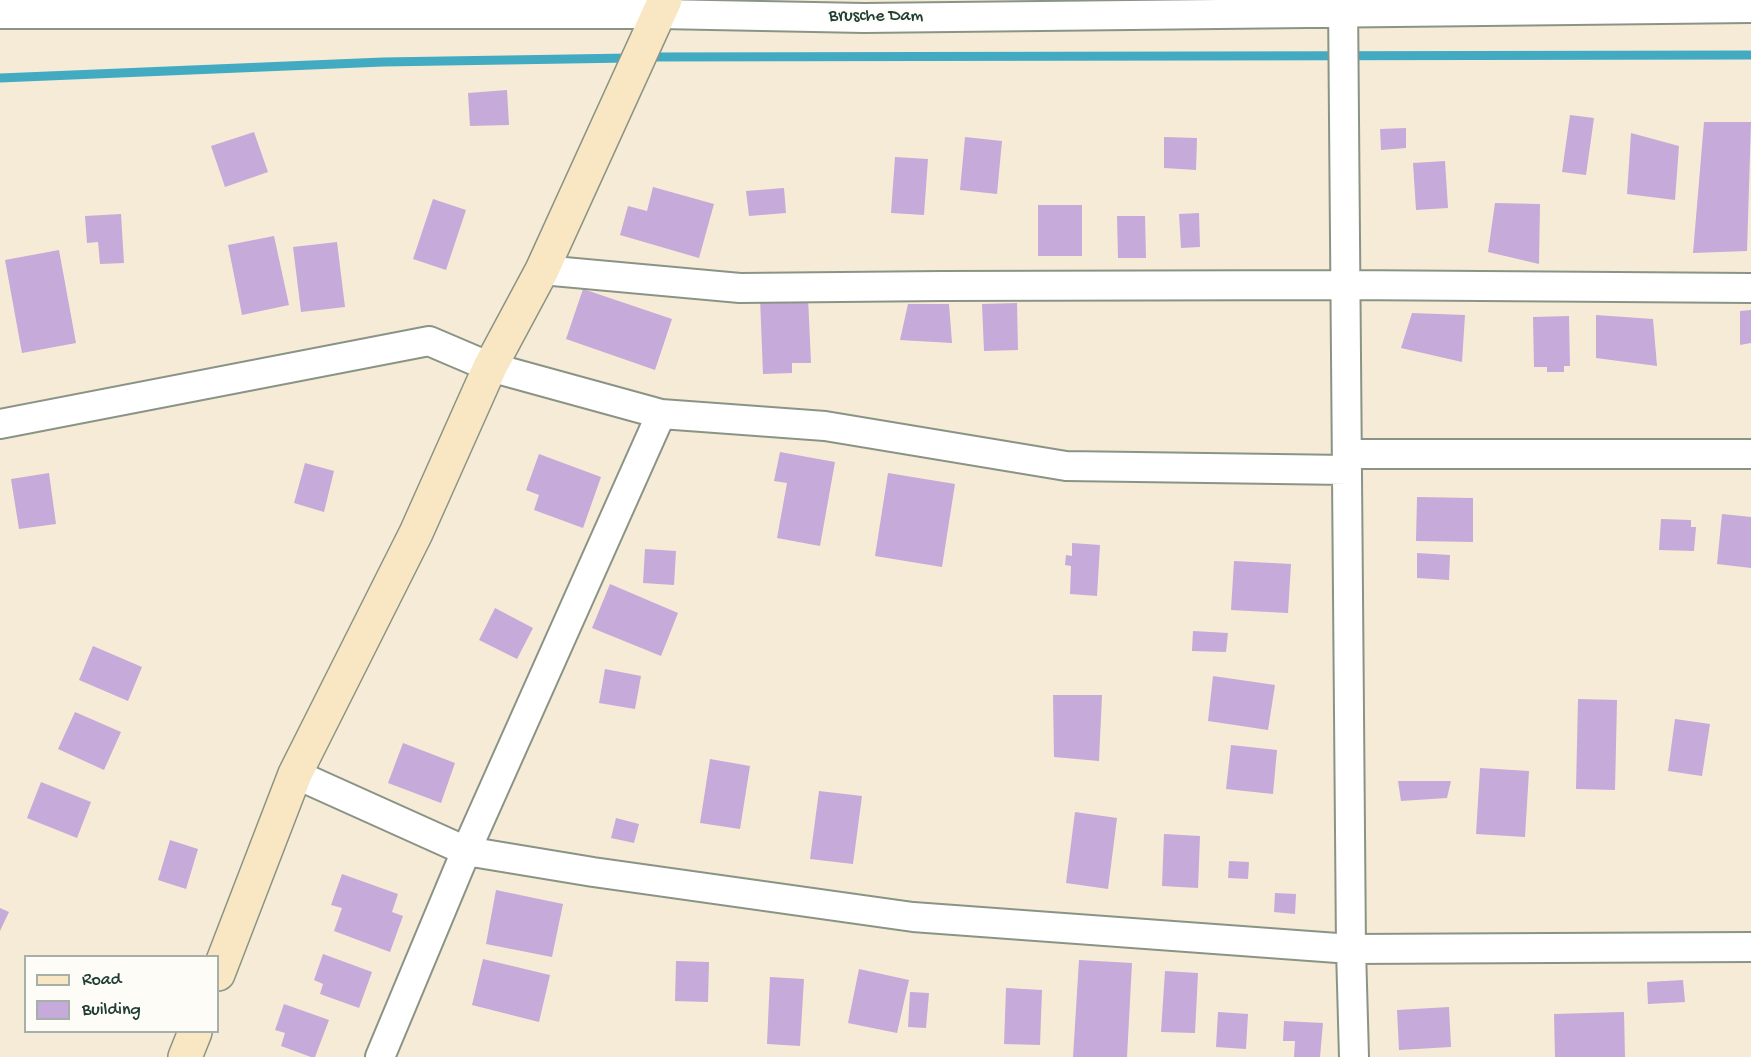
<!DOCTYPE html>
<style>
body{margin:0}
#map{position:relative;width:1751px;height:1057px;overflow:hidden;background:#f6ebd7;font-family:"Gochi Hand",sans-serif}
canvas{display:block}
.legend{position:absolute;left:24px;top:955px;width:195px;height:78px;box-sizing:border-box;background:#fdfcf7;border:2px solid #a4b0a9;margin:0;padding:8px 10px;list-style:none;font-size:18px;color:#1f3d34}
.legend li{display:flex;align-items:center;gap:12px;height:30px}
.legend b{width:30px;border:2px solid #a4b0a9}
</style>
<div id="map">
<canvas width="1751" height="1057"></canvas>
<ul class="legend">
<li><b style="height:8px;background:#f9e7c3"></b>Road</li>
<li><b style="height:16px;background:#c6aad9"></b>Building</li>
</ul>
</div>
<script>
const context = document.querySelector('canvas').getContext('2d');
context.lineJoin = 'round';
function stroke(path, color, width, dash) { context.strokeStyle = color; context.lineWidth = width; context.lineCap = dash ? 'butt' : 'round'; context.setLineDash(dash || []); context.stroke(path); }
function paint(path, color) { context.fillStyle = color; context.fill(path, 'evenodd'); }
function write(font, color, halo, rows, align = 'center') {
  context.font = font + ' "Gochi Hand",sans-serif'; context.lineWidth = 4.5; context.setLineDash([]); context.textBaseline = 'middle'; context.strokeStyle = halo; context.fillStyle = color; for (const [text, x, y, turn = 0] of rows) {
    context.save(); context.translate(x, y); context.rotate((+turn || 0) * Math.PI / 180); context.textAlign = isNaN(turn) ? turn : align; if (halo) context.strokeText(text, 0, 0); context.fillText(text, 0, 0); context.restore();
  }
}
stroke(new Path2D(`
 M 647,57 L 1751,55
 M 0,78 L 383,62 L 630,58`), '#42abc2', 9);
paint(new Path2D(`
 M 507,90 L 509,125 L 470,126 L 468,93 Z
 M 1570,115 L 1594,118 L 1586,175 L 1562,172 Z
 M 1704,122 L 1751,122 L 1747,251 L 1693,253 Z
 M 1406,128 L 1406,148 L 1381,150 L 1380,129 Z
 M 254,132 L 268,172 L 225,187 L 211,146 Z
 M 1631,133 L 1679,146 L 1675,200 L 1627,194 Z
 M 965,137 L 1002,141 L 997,194 L 960,190 Z
 M 1164,137 L 1197,138 L 1196,170 L 1164,168 Z
 M 895,157 L 928,159 L 924,215 L 891,213 Z
 M 1445,161 L 1448,208 L 1416,210 L 1413,163 Z
 M 653,187 L 714,204 L 699,258 L 620,235 L 628,206 L 647,211 Z
 M 784,188 L 786,213 L 749,216 L 746,191 Z
 M 433,199 L 466,210 L 446,270 L 413,259 Z
 M 1495,203 L 1540,204 L 1539,264 L 1488,252 Z
 M 1038,205 L 1082,205 L 1082,256 L 1038,256 Z
 M 1199,213 L 1200,247 L 1181,248 L 1179,214 Z
 M 121,214 L 124,263 L 100,264 L 98,242 L 87,243 L 85,216 Z
 M 1117,216 L 1145,216 L 1146,258 L 1118,258 Z
 M 274,236 L 289,305 L 242,315 L 228,245 Z
 M 337,242 L 345,307 L 301,312 L 293,247 Z
 M 59,250 L 76,343 L 22,353 L 5,260 Z
 M 583,289 L 672,319 L 655,370 L 566,339 Z
 M 808,297 L 811,363 L 792,363 L 792,373 L 763,374 L 760,298 Z
 M 1017,303 L 1018,350 L 984,351 L 982,304 Z
 M 908,304 L 949,304 L 952,343 L 900,340 Z
 M 1751,310 L 1751,343 L 1740,345 L 1740,311 Z
 M 1412,313 L 1465,315 L 1462,362 L 1401,348 Z
 M 1596,315 L 1653,319 L 1657,366 L 1596,358 Z
 M 1569,316 L 1570,366 L 1564,366 L 1564,372 L 1547,372 L 1547,367 L 1534,367 L 1533,317 Z
 M 780,452 L 835,462 L 820,546 L 777,538 L 787,483 L 774,481 Z
 M 539,454 L 601,477 L 583,528 L 534,510 L 539,495 L 526,490 Z
 M 305,463 L 334,471 L 324,512 L 294,503 Z
 M 49,473 L 56,524 L 19,529 L 11,479 Z
 M 888,473 L 955,484 L 942,567 L 875,556 Z
 M 1417,497 L 1473,498 L 1473,542 L 1416,541 Z
 M 1722,514 L 1751,517 L 1751,568 L 1717,564 Z
 M 1661,519 L 1691,520 L 1691,527 L 1696,527 L 1694,551 L 1659,550 Z
 M 1072,543 L 1100,545 L 1097,596 L 1070,594 L 1071,566 L 1065,565 L 1066,555 L 1072,556 Z
 M 645,549 L 676,551 L 674,585 L 643,583 Z
 M 1417,553 L 1450,555 L 1449,580 L 1417,578 Z
 M 1234,561 L 1291,564 L 1288,613 L 1231,610 Z
 M 610,584 L 678,613 L 661,656 L 592,628 Z
 M 495,608 L 533,628 L 517,659 L 479,640 Z
 M 1193,631 L 1228,633 L 1226,652 L 1192,651 Z
 M 93,646 L 142,667 L 128,701 L 79,680 Z
 M 605,669 L 641,676 L 635,709 L 599,703 Z
 M 1213,676 L 1275,685 L 1268,730 L 1208,721 Z
 M 1053,695 L 1102,695 L 1099,761 L 1054,757 Z
 M 1578,699 L 1617,700 L 1615,790 L 1576,789 Z
 M 75,712 L 121,732 L 104,770 L 58,749 Z
 M 1675,719 L 1710,724 L 1702,776 L 1668,771 Z
 M 403,743 L 455,763 L 441,803 L 388,783 Z
 M 1231,745 L 1277,750 L 1273,794 L 1226,789 Z
 M 710,759 L 750,766 L 740,829 L 700,823 Z
 M 1480,768 L 1529,771 L 1525,837 L 1476,834 Z
 M 1398,781 L 1451,781 L 1447,798 L 1401,801 Z
 M 41,782 L 91,802 L 77,838 L 27,818 Z
 M 819,791 L 862,796 L 853,864 L 810,859 Z
 M 1075,812 L 1117,818 L 1108,889 L 1066,883 Z
 M 616,818 L 639,824 L 634,843 L 611,838 Z
 M 1164,834 L 1200,836 L 1198,888 L 1162,886 Z
 M 170,840 L 198,849 L 186,889 L 158,880 Z
 M 1229,861 L 1249,862 L 1248,879 L 1228,878 Z
 M 342,874 L 398,894 L 392,912 L 403,916 L 390,952 L 334,931 L 342,908 L 331,905 Z
 M 496,890 L 563,904 L 552,957 L 486,944 Z
 M 1275,893 L 1296,894 L 1295,914 L 1274,912 Z
 M 0,908 L 9,912 L 0,931 Z
 M 323,954 L 372,972 L 359,1008 L 320,994 L 323,984 L 314,980 Z
 M 483,959 L 550,975 L 539,1022 L 472,1005 Z
 M 1079,960 L 1132,963 L 1127,1057 L 1073,1057 Z
 M 676,961 L 709,962 L 708,1002 L 675,1001 Z
 M 859,969 L 909,980 L 897,1033 L 848,1023 Z
 M 1165,971 L 1198,973 L 1195,1033 L 1161,1032 Z
 M 770,977 L 804,979 L 800,1046 L 767,1044 Z
 M 1683,980 L 1685,1002 L 1648,1004 L 1647,982 Z
 M 1006,988 L 1042,990 L 1040,1045 L 1004,1044 Z
 M 910,992 L 929,993 L 926,1028 L 908,1027 Z
 M 284,1004 L 329,1020 L 315,1057 L 311,1057 L 281,1046 L 285,1033 L 275,1030 Z
 M 1449,1007 L 1451,1047 L 1399,1050 L 1397,1010 Z
 M 1218,1012 L 1248,1014 L 1246,1049 L 1216,1047 Z
 M 1624,1012 L 1625,1057 L 1555,1057 L 1554,1014 Z
 M 1284,1021 L 1323,1023 L 1320,1057 L 1294,1057 L 1295,1041 L 1283,1041 Z`), '#c6aad9');
const minor = new Path2D(`
 M 1343,0 L 1351,949 L 1354,1057
 M 0,14 L 660,14 L 864,18 L 1751,8
 M 542,270 L 740,288 L 942,286 L 1346,285 L 1751,288
 M 0,424 L 429,341 L 490,367 L 661,414 L 825,426 L 1066,466 L 1347,470
 M 1348,454 L 1751,454
 M 295,774 L 466,851 L 593,872 L 913,917 L 1351,949 L 1751,947
 M 380,1057 L 466,851 L 661,414`);
const secondary = new Path2D(`
 M 218,974 L 295,774 L 416,533 L 490,367 L 542,270 L 665,0
 M 185,1057 L 195,1032`);
stroke(minor, '#8a9486', 32);
stroke(secondary, '#8a9486', 36);
stroke(minor, '#fff', 28);
stroke(secondary, '#f9e7c3', 33);
write('18px', '#1f3d34', '#fdfcf7', [
 ["Brusche Dam",876,17]
]);
</script>
